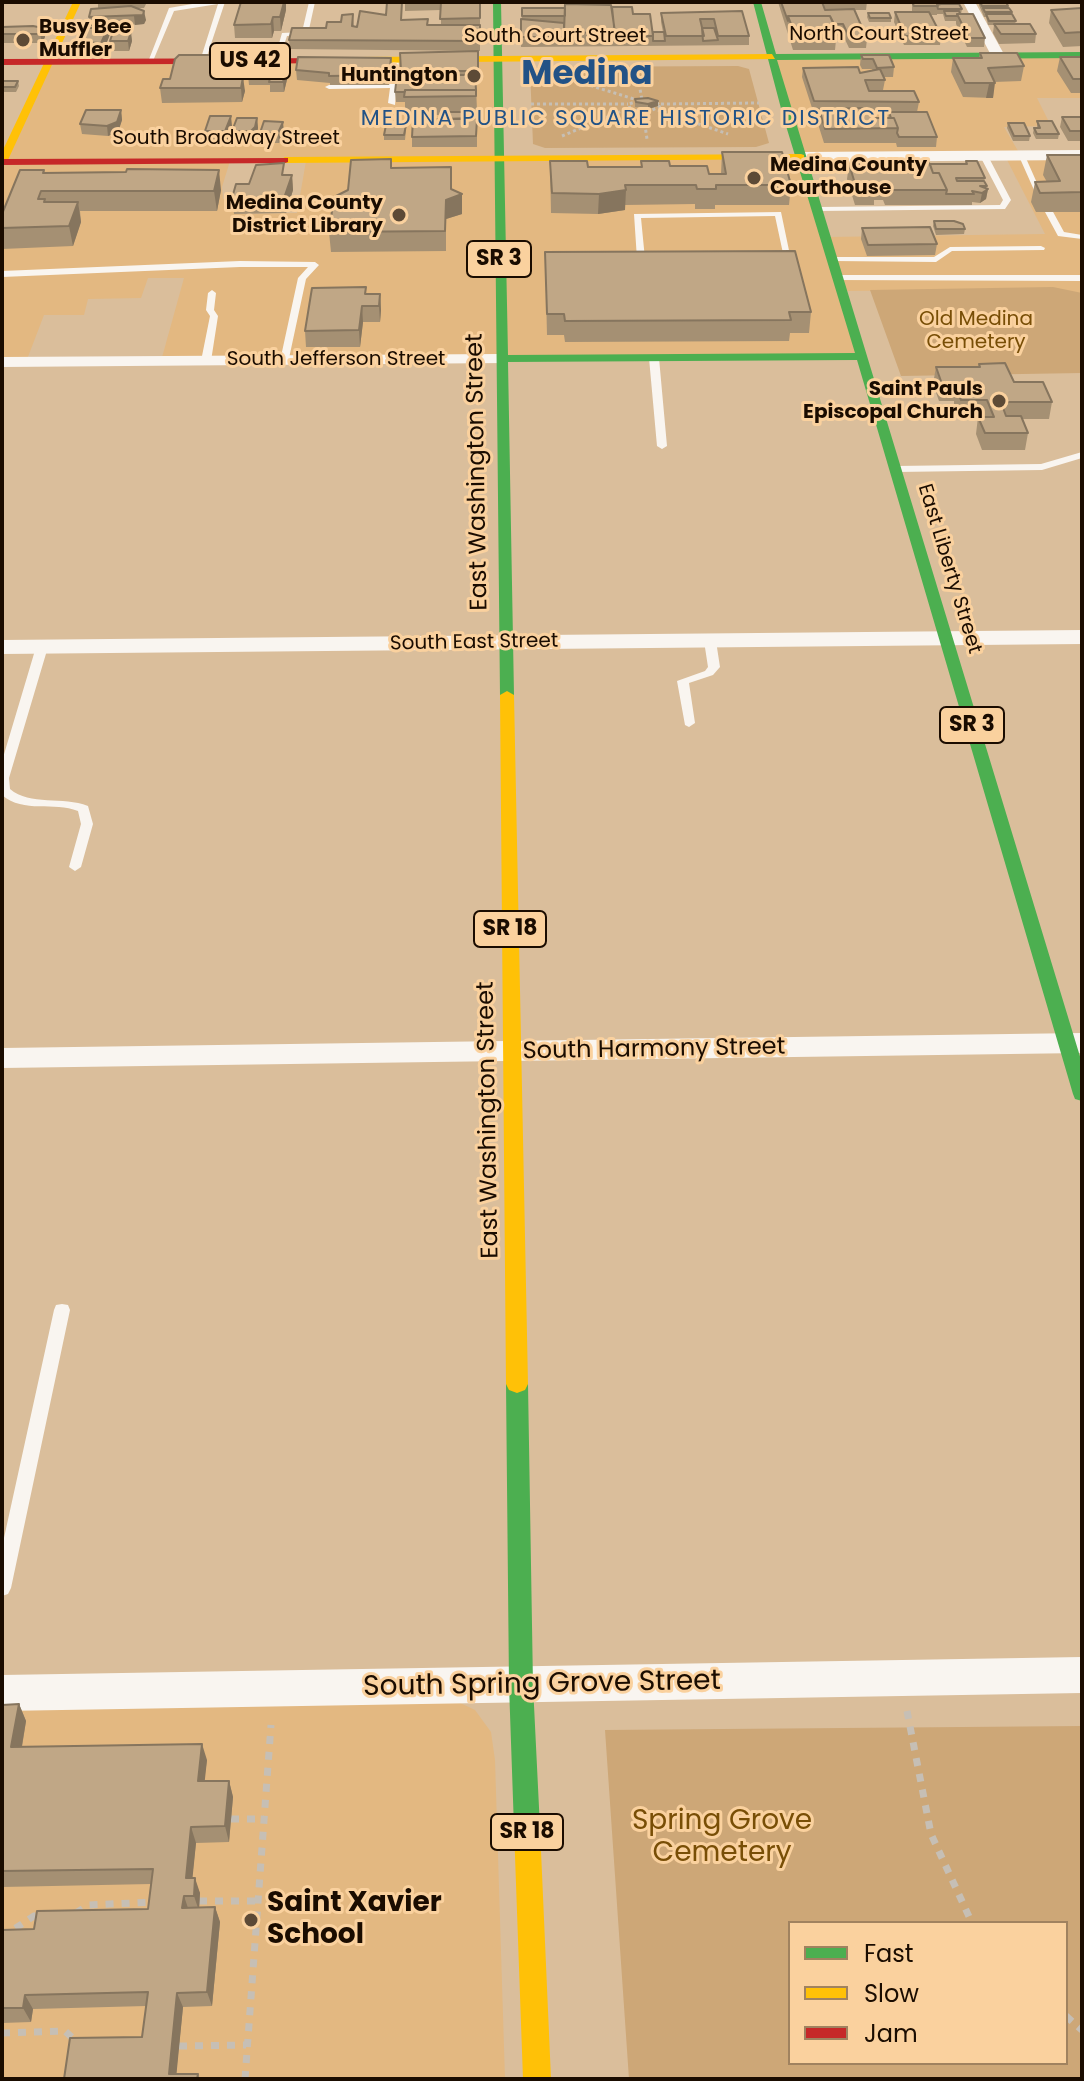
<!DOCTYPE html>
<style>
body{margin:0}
#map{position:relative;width:1084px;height:2081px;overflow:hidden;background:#dabe9b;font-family:Poppins,sans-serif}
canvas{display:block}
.frame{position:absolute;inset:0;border:4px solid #1a0c00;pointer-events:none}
.legend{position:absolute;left:788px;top:1921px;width:280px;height:144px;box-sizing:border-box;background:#fad19e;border:2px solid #a0825f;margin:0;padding:10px 14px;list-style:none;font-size:24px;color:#1a0c00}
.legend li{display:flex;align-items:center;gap:16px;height:40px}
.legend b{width:40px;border:2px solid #a0825f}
</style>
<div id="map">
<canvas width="1084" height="2081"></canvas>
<div class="frame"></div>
<ul class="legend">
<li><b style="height:10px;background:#4caf50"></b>Fast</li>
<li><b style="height:10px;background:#ffc107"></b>Slow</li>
<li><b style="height:10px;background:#c62828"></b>Jam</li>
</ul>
</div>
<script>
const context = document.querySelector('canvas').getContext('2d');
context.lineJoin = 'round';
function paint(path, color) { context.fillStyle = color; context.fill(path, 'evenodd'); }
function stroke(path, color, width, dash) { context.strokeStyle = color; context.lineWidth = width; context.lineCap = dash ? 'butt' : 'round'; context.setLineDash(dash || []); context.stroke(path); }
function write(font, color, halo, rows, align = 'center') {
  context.font = font + ' Poppins,sans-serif'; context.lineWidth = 6; context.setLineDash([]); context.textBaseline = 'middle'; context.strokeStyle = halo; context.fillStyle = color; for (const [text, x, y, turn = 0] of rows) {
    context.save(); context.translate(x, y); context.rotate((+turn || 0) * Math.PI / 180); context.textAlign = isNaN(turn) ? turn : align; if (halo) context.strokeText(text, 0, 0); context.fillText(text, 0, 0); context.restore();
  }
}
paint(new Path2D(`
 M 1082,55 L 1082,98 L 1037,98 L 1051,126 L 1004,127 L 1021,156 L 1082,155 L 1082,294 L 1050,289 L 844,291 L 862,356 L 161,361 L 184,278 L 148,278 L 141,298 L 88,299 L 84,315 L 44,315 L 26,362 L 2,362 L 2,162 L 49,62 L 498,59 L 498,159 L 800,157 L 772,57 ZM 1005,156 L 1045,234 L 827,237 L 801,158 ZM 230,161 L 306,161 L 297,213 L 235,214 L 237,199 L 223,199 L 222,187 Z
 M 452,1699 L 475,1710 L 491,1732 L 495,1760 L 505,2079 L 2,2079 L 2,1710 Z`), '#e3b881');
paint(new Path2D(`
 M 738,66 L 749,69 L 769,143 L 756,147 L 545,148 L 533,144 L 530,70 L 539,67 Z
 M 1053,287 L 1082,293 L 1082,373 L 901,376 L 870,290 Z
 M 1082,1726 L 1082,2079 L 629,2079 L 605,1730 ZM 790,1923 L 1066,1923 L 1066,2063 L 790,2063 Z`), '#cda777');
stroke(new Path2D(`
 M 638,78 L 642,100
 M 579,82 L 634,99
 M 531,104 L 628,104
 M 661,104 L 759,103
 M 630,109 L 629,104 L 641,100
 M 658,110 L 728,134
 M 643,112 L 647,139
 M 562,136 L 624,110 L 650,111 L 661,106 L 655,102`), '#c6bfb5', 3, [3, 3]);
stroke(new Path2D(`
 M 907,1711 L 931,1834 L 972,1923
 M 231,1819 L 264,1819
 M 199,1901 L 258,1901
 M 76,1913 L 88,1905 L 155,1902
 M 2,1937 L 34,1916 L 42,1915
 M 1066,2016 L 1082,2030
 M 2,2033 L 65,2031 L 77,2042
 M 179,2046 L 246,2045
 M 245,2079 L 271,1725`), '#c6bfb5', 7, [8, 8]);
paint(new Path2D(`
 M 204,2 L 225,2 L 205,62 L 200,61 L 218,4 L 174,11 L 153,61 L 148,62 L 169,8 Z
 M 309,2 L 315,2 L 308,34 L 287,36 L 279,60 L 274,61 L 282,33 L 302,32 Z
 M 396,58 L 399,60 L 395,105 L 388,103 L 390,88 L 329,89 L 325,87 L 329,85 L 390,84 L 393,60 Z
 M 984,154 L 988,156 L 1011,200 L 1005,209 L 819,211 L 815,209 L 819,207 L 1000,205 L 1003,200 L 980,156 Z
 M 1018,154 L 1025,156 L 1045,201 L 1038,199 Z
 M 1046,210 L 1052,210 L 1064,232 L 1082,235 L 1082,239 L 1058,236 L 1045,212 Z
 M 781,212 L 791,260 L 784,258 L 775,216 L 641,218 L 645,259 L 641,261 L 637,259 L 634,214 Z
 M 1041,246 L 1045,248 L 1044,250 L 952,251 L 936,262 L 834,261 L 830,259 L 834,257 L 934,257 L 950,247 Z
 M 240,261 L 315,262 L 319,265 L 306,279 L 288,363 L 280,361 L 298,278 L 308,267 L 240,267 L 2,277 L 2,271 Z
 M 839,275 L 1082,275 L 1082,281 L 836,280 L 836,276 Z
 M 212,290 L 216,293 L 214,310 L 218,316 L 211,361 L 206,364 L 201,361 L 210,316 L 206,310 L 208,293 Z
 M 654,355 L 659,358 L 667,446 L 662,449 L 657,446 L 649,358 Z
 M 1082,452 L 1082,458 L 1042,470 L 896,472 L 891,469 L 896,466 L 1041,464 Z
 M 710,638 L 716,641 L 720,667 L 713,675 L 689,683 L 695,723 L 689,727 L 685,725 L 677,681 L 705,671 L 708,667 L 704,641 Z
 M 42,644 L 48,647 L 9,778 L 10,789 C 30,806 63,796 88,806 L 93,824 L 81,867 L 75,871 L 69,867 L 81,824 L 78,811 C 54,801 24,814 2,795 L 2,761 L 36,647 Z
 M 62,1304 L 68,1305 L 70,1310 L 11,1588 L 8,1594 L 2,1596 L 2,1547 L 54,1310 L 56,1305 Z`), '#f9f5f0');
paint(new Path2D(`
 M 963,2 L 975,2 L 1005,56 L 1003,59 L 993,59 Z
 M 1082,150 L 1082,160 L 801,162 L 793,157 L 801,152 Z
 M 500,354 L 506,355 L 509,359 L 506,363 L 2,367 L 2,357 Z
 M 1082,630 L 1082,644 L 2,654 L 2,640 Z
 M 1082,1033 L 1082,1053 L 2,1068 L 2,1048 Z
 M 1082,1657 L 1082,1693 L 2,1711 L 2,1675 Z`), '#f9f5f0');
paint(new Path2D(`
 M 493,2 L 501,2 L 508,355 L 855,353 L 783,116 L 753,2 L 761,2 L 776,54 L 1082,52 L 1082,58 L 777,60 L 1082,1063 L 1082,1101 L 1075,1099 L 1073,1094 L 857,360 L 508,362 L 514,695 L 507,699 L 500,695 Z
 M 517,1375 L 525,1378 L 528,1384 L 533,1685 L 540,1828 L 536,1837 L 527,1841 L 518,1837 L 514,1828 L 509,1685 L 506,1384 L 509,1378 Z`), '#4caf50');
paint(new Path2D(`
 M 73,2 L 81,2 L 7,162 L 2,165 L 2,152 Z
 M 772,54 L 775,59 L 360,63 L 356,60 L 360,57 Z
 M 801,154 L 804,155 L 804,159 L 285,163 L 280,160 L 285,157 Z
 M 507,691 L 514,695 L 528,1384 L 525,1390 L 517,1393 L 509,1390 L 506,1384 L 500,695 Z
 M 527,1815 L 536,1819 L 540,1828 L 551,2079 L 523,2079 L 514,1828 L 518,1819 Z`), '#ffc107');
paint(new Path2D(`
 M 363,58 L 360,63 L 2,65 L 2,59 Z
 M 288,158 L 288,162 L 285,163 L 2,165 L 2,159 Z`), '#c62828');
paint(new Path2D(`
 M 98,2 L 147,2 L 144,8 L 137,8 L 146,20 L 144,24 L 112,26 L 112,29 L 103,52 L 77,52 L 75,42 L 90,25 L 89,17 L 98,8 Z
 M 402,2 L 402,20 L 428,25 L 441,25 L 441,10 L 405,11 L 405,2 L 480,2 L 480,51 L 290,49 L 289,40 L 326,28 L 353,14 L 354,26 L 357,27 L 386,15 Z
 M 629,2 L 734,2 L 734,3 L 630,4 Z
 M 778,2 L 867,2 L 866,10 L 854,10 L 867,39 L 866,48 L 849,48 L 842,33 L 841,33 L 841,40 L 836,40 L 835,50 L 793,50 Z
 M 912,2 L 936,2 L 937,5 L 962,9 L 961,14 L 985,38 L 984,47 L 967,47 L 956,24 L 956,21 L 945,21 L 943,14 L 937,14 L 937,15 L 931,15 L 941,35 L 940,45 L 904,45 L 894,22 L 895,12 L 912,12 Z
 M 979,2 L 1006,2 L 1008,8 L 1012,12 L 1011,14 L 1016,21 L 1015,24 L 1036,34 L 1035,43 L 999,44 L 993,33 L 994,25 L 988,25 L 986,17 L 984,17 L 979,5 Z
 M 612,7 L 633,14 L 653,32 L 663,32 L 661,22 L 661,13 L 742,11 L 749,36 L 749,45 L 521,47 L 522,8 Z
 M 1082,8 L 1082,46 L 1063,47 L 1049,23 L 1051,10 Z
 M 286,10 L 281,31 L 274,31 L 272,38 L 235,38 L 234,25 Z
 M 868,13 L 891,18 L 891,22 L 869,22 L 867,17 Z
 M 130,26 L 132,41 L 129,51 L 111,51 L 110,41 Z
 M 2,27 L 43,28 L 45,37 L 42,43 L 2,43 Z
 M 478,51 L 478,85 L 476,85 L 477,111 L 475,115 L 475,119 L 477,119 L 477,147 L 412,147 L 412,137 L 442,119 L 442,115 L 405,115 L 405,102 L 396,102 L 395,92 L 401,75 L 400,53 Z
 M 980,53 L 1024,66 L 1021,81 L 994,82 L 993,98 L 963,97 L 951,72 L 953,58 L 979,58 Z
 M 240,55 L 242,69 L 237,77 L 245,91 L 242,102 L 162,103 L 160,88 L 170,79 Z
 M 861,55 L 894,67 L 893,77 L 883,77 L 885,80 L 883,90 L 869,90 L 869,91 L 919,102 L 917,112 L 872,111 L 874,118 L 888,118 L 889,112 L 937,137 L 936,147 L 897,147 L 896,143 L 824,143 L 818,124 L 819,111 L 813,111 L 802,77 L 803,68 L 860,73 L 873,71 L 872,69 L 862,69 L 860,65 Z
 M 1060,57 L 1082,57 L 1082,93 L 1071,93 L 1057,71 Z
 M 290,67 L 284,92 L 270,92 L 270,85 L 249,85 L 248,75 Z
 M 392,67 L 389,85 L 330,85 L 330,83 L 297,80 L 296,70 Z
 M 2,81 L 18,81 L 19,86 L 16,92 L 2,92 Z
 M 635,99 L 658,106 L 648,109 L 635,107 Z
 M 121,110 L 122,120 L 118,132 L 108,136 L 82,134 L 80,124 Z
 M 1062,117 L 1082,117 L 1082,141 L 1068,141 L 1060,127 Z
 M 257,118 L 258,128 L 256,137 L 252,141 L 233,141 L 232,131 Z
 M 1037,121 L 1059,134 L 1058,139 L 1036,139 L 1033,133 L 1034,128 L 1037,128 Z
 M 1008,123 L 1030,136 L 1029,141 L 1013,141 L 1007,128 Z
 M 232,126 L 227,142 L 206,142 L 205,131 Z
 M 406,130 L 405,140 L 384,140 L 384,135 Z
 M 284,132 L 279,143 L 261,143 L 260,133 Z
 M 722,152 L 791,185 L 789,205 L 715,205 L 715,209 L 695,209 L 695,204 L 625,205 L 625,210 L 598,214 L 551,213 L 550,161 L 588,167 L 641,167 L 641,161 L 709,174 L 721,174 Z
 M 1047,155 L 1082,155 L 1082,212 L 1036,212 L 1031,202 L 1035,182 L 1047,182 L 1043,175 Z
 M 864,160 L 930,164 L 965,164 L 966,161 L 985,178 L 984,182 L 986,188 L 988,189 L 986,199 L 980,203 L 972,202 L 972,205 L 885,205 L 883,200 L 874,200 L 874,205 L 855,205 L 847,179 L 849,164 L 863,164 Z
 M 392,168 L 462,194 L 462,214 L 446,219 L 446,251 L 331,252 L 329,232 L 337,204 L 336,196 Z
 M 44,170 L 45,173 L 221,190 L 217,211 L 80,211 L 81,222 L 73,246 L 2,249 L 2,214 Z
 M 285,175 L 292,175 L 293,190 L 286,213 L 234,214 L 232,198 L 249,184 Z
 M 934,221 L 965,229 L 964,234 L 936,235 L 933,226 Z
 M 862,228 L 937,244 L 935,255 L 867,256 L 861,239 Z
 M 545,252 L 811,312 L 809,333 L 790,333 L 789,341 L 565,342 L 564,335 L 547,335 Z
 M 366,294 L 380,294 L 381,310 L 380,322 L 363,322 L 360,347 L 306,347 L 305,331 Z
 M 979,364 L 1052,402 L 1049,419 L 1022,419 L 1028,433 L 1025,450 L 982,450 L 976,434 L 978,417 L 984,417 L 958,417 L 954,405 L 954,401 L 939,401 L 933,384 L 936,367 L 978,367 Z
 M 19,1704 L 26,1721 L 22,1747 L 207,1760 L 204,1781 L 229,1781 L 233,1797 L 229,1842 L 196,1843 L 192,1878 L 200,1893 L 199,1907 L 215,1907 L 220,1922 L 212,2006 L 183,2007 L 176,2074 L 198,2074 L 200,2079 L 64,2079 L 142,2037 L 146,2006 L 33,2009 L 31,2022 L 2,2023 L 2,1930 L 34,1929 L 148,1909 L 151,1884 L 2,1887 L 2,1705 Z`), '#a59073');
paint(new Path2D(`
 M 284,2 L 286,2 L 286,10 L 281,31 L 280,17 Z
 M 144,11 L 146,20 L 144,24 L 135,25 L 134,16 Z
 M 273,17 L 274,31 L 272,38 L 271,24 Z
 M 112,25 L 112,29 L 103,52 L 101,43 L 108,28 Z
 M 130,26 L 132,41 L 129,51 L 128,41 Z
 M 43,28 L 45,37 L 42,43 L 40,34 Z
 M 240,55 L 242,69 L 237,77 L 236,88 L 232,73 L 235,63 Z
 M 289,58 L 290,67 L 284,92 L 283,82 Z
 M 391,58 L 392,67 L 389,85 L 389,75 Z
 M 243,77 L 245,91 L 242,102 L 241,88 Z
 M 995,83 L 993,98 L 986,98 L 989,84 Z
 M 658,101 L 658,106 L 648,109 L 648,104 Z
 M 121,110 L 122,120 L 118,132 L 108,136 L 107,126 Z
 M 231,116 L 232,126 L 227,142 L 225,131 Z
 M 257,118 L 258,128 L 256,137 L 252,141 L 251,131 Z
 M 283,122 L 284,132 L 279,143 L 278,133 Z
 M 219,170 L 221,190 L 217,211 L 214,191 Z
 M 292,175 L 293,190 L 286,213 L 284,198 Z
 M 988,189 L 986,199 L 980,203 L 982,193 Z
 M 626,190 L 625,210 L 598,214 L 599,194 Z
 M 462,194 L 462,214 L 446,219 L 446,251 L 446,200 Z
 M 78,202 L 81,222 L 73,246 L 69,226 Z
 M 380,294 L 381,310 L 380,322 L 379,306 Z
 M 362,306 L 363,322 L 360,347 L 359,330 Z
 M 19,1704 L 26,1721 L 19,1763 L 11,1747 Z
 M 202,1744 L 207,1760 L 203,1797 L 198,1781 Z
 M 229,1781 L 233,1797 L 229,1842 L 225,1826 Z
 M 191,1827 L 196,1843 L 191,1893 L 186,1878 Z
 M 195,1878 L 200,1893 L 199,1911 L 194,1896 Z
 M 184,1896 L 189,1911 L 182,1908 Z
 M 215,1907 L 220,1922 L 212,2006 L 207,1992 Z
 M 177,1993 L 183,2007 L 176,2079 L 169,2074 Z
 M 25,1995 L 33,2009 L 31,2022 L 23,2008 Z`), '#86755e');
const building = new Path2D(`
 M 241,2 L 284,2 L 280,17 L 273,17 L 271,24 L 234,25 Z
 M 387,2 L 402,2 L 401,20 L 428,19 L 427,25 L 480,25 L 480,41 L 289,40 L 292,28 L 326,28 L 327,22 L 341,22 L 342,15 L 353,14 L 352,26 L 357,27 L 360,11 L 386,15 Z
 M 441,2 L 480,2 L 480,18 L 440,19 Z
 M 781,2 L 822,2 L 825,10 L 854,9 L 867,39 L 850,39 L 843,24 L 834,24 L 830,16 L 788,16 L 788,21 Z
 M 912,2 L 936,2 L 938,6 L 914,6 Z
 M 980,2 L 1006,2 L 1008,6 L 982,6 Z
 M 565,4 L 611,5 L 615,32 L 564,33 Z
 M 941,4 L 959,4 L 962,9 L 938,9 L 937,5 Z
 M 131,6 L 144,11 L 143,15 L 89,17 L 91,9 Z
 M 612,7 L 632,7 L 633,14 L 650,14 L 653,36 L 615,36 Z
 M 522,8 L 565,8 L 565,16 L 522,16 Z
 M 983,8 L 1009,8 L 1012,12 L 985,12 Z
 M 1082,8 L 1082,32 L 1065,33 L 1051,10 Z
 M 742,11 L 749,36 L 718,36 L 714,19 L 700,19 L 704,36 L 666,36 L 661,13 Z
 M 944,11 L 959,11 L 960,14 L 957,14 L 957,16 L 946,16 Z
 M 895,12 L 929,12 L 941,35 L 905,36 Z
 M 868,13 L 889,13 L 891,18 L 870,18 Z
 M 957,14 L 973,14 L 985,38 L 969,38 Z
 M 986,14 L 1012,14 L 1016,21 L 989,21 Z
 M 788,16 L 830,16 L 837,32 L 794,32 Z
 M 521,19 L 564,23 L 564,37 L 521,37 Z
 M 994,24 L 1030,24 L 1036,34 L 1001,34 Z
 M 88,25 L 112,25 L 108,33 L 108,28 L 86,28 Z
 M 33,26 L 43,28 L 40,34 L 2,34 L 2,27 Z
 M 115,26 L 130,26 L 128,32 L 131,32 L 128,41 L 110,41 Z
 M 82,28 L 108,28 L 101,43 L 75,42 Z
 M 702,28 L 714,28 L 718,40 L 703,41 Z
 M 835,28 L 839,28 L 842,35 L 836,35 Z
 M 653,32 L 664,32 L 665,41 L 653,41 Z
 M 478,51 L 478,71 L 401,71 L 400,53 Z
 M 980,53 L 1017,53 L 1024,66 L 988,68 L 995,83 L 965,83 L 953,58 L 982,58 Z
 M 179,55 L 240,55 L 235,63 L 232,73 L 236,73 L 235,77 L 243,77 L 241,88 L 160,88 L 163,79 L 170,79 L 175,59 Z
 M 861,55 L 889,55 L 894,67 L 877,68 L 873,59 L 863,59 Z
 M 298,57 L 391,58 L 389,75 L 329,76 L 329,73 L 296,70 Z
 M 1060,57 L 1082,57 L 1082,79 L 1073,79 Z
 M 253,58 L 289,58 L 283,82 L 269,82 L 271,75 L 248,75 Z
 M 858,67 L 860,73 L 880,69 L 885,80 L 865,80 L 869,91 L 914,91 L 919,102 L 814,101 L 803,68 Z
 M 397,75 L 475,75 L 476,90 L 405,90 L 405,92 L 395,92 Z
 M 2,81 L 18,81 L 15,87 L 2,87 Z
 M 405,90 L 476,90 L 476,96 L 404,97 Z
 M 648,98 L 658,101 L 648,104 L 636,102 L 635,99 Z
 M 870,108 L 874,118 L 894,118 L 898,128 L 825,129 L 819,109 Z
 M 86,110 L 121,110 L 117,122 L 107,126 L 80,124 Z
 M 442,112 L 475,112 L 475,118 L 442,119 Z
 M 889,112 L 927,112 L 937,137 L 899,137 L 897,133 L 898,128 L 894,118 L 891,118 Z
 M 210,116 L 231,116 L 225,131 L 205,131 Z
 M 1062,117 L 1082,117 L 1082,131 L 1070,131 Z
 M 237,118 L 257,118 L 255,127 L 251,131 L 232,131 Z
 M 413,119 L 477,119 L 476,136 L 412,137 Z
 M 264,121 L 283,122 L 278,133 L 260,133 Z
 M 1037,121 L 1052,121 L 1059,134 L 1037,134 L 1034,128 L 1040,128 Z
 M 1008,123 L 1024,123 L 1030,136 L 1014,136 Z
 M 386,125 L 406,125 L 404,135 L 384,135 Z
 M 722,152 L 782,152 L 791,185 L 716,185 L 716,189 L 697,189 L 696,185 L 625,185 L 626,190 L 599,194 L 552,193 L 550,161 L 587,161 L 588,167 L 642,167 L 641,161 L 669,161 L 670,166 L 707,166 L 709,174 L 726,174 Z
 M 1047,155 L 1082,155 L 1082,192 L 1040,193 L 1035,182 L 1060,181 Z
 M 391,159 L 391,168 L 451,167 L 451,189 L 462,194 L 446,200 L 445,231 L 329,232 L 333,204 L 345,204 L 345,199 L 336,196 L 348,190 L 351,160 Z
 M 864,160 L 928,160 L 933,173 L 939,173 L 947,190 L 887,190 L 885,185 L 874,185 L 876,190 L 857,190 L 849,164 L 864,164 Z
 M 966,161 L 977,161 L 985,178 L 956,178 L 957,181 L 984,181 L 987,186 L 980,186 L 988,189 L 982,193 L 972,191 L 974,194 L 946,194 L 947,190 L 939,173 L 933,173 L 930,164 L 967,164 Z
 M 284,163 L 282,175 L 292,175 L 284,198 L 232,198 L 236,184 L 249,184 L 256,165 Z
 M 127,169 L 219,170 L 214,191 L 41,191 L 38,199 L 45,199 L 44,202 L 78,202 L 69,226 L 2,228 L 2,214 L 20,170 L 44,170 L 43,173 L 126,172 Z
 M 934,221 L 954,221 L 963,224 L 965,229 L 936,229 Z
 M 930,227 L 937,244 L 868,245 L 862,228 Z
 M 795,251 L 811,312 L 789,312 L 791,320 L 565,321 L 564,314 L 547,314 L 545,252 Z
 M 366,287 L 365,294 L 380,294 L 379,306 L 362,306 L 359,330 L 305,331 L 312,288 Z
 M 1005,363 L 1014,382 L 1043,382 L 1052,402 L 1006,402 L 1007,405 L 1002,405 L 1006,416 L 1021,416 L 1028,433 L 985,433 L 978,417 L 994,417 L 987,400 L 961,400 L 956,388 L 983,388 L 981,384 L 942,384 L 936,367 L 980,367 L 979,364 Z
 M 19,1704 L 11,1747 L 202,1744 L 198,1781 L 229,1781 L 225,1826 L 191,1827 L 186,1878 L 195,1878 L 194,1896 L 184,1896 L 182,1908 L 215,1907 L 207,1992 L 177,1993 L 169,2074 L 198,2074 L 197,2079 L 64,2079 L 70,2038 L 142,2037 L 148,1992 L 25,1995 L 23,2008 L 2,2008 L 2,1930 L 34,1929 L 37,1911 L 148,1909 L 153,1869 L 2,1871 L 2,1705 Z`);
paint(building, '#c0a786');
stroke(building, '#86755e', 2);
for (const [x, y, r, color] of [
 [23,40,8,"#5d4a36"],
 [474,76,8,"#5d4a36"],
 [754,178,8,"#5d4a36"],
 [399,215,8,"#5d4a36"],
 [999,401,8,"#5d4a36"],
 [251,1920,8,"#5d4a36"]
]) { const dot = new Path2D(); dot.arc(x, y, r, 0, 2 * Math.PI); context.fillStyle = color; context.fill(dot); stroke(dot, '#fad19e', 3); }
write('bold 20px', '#1a0c00', '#fad19e', [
 ["Busy Bee",39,28,"left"],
 ["Muffler",39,51,"left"],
 ["Huntington",458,76],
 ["Medina County",770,166,"left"],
 ["Courthouse",770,189,"left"],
 ["Medina County",383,204],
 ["District Library",383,227],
 ["Saint Pauls",983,390],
 ["Episcopal Church",983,413]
], 'right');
write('20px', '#1a0c00', '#fad19e', [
 ["North Court Street",879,35],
 ["South Court Street",555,37],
 ["South Broadway Street",226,139],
 ["South Jefferson Street",336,360],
 ["East Liberty Street",949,569,73],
 ["South East Street",474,643,-1]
]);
write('20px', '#784e06', '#fad19e', [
 ["Old Medina",976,320],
 ["Cemetery",976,343]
]);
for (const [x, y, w] of [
 [250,61,80],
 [499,259,64],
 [972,725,64],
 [510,929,72],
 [527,1832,72]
]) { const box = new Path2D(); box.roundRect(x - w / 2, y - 18, w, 36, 6); context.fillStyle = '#fad19e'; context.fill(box); stroke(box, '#1a0c00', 2); }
write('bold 22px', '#1a0c00', null, [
 ["US 42",250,61],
 ["SR 3",499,259],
 ["SR 3",972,725],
 ["SR 18",510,929],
 ["SR 18",527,1832]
]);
context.letterSpacing = '2px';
write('22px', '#225286', '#fad19e', [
 ["MEDINA PUBLIC SQUARE HISTORIC DISTRICT",626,119]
]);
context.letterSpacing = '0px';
write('24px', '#1a0c00', '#fad19e', [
 ["East Washington Street",478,472,-91],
 ["South Harmony Street",654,1050,-1],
 ["East Washington Street",489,1120,-91]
]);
write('28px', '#1a0c00', '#fad19e', [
 ["South Spring Grove Street",542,1685,-1]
]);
write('28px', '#784e06', '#fad19e', [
 ["Spring Grove",722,1822],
 ["Cemetery",722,1854]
]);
write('bold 28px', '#1a0c00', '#fad19e', [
 ["Saint Xavier",267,1904],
 ["School",267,1936]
], 'left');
write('bold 34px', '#225286', '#fad19e', [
 ["Medina",587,75]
]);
</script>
